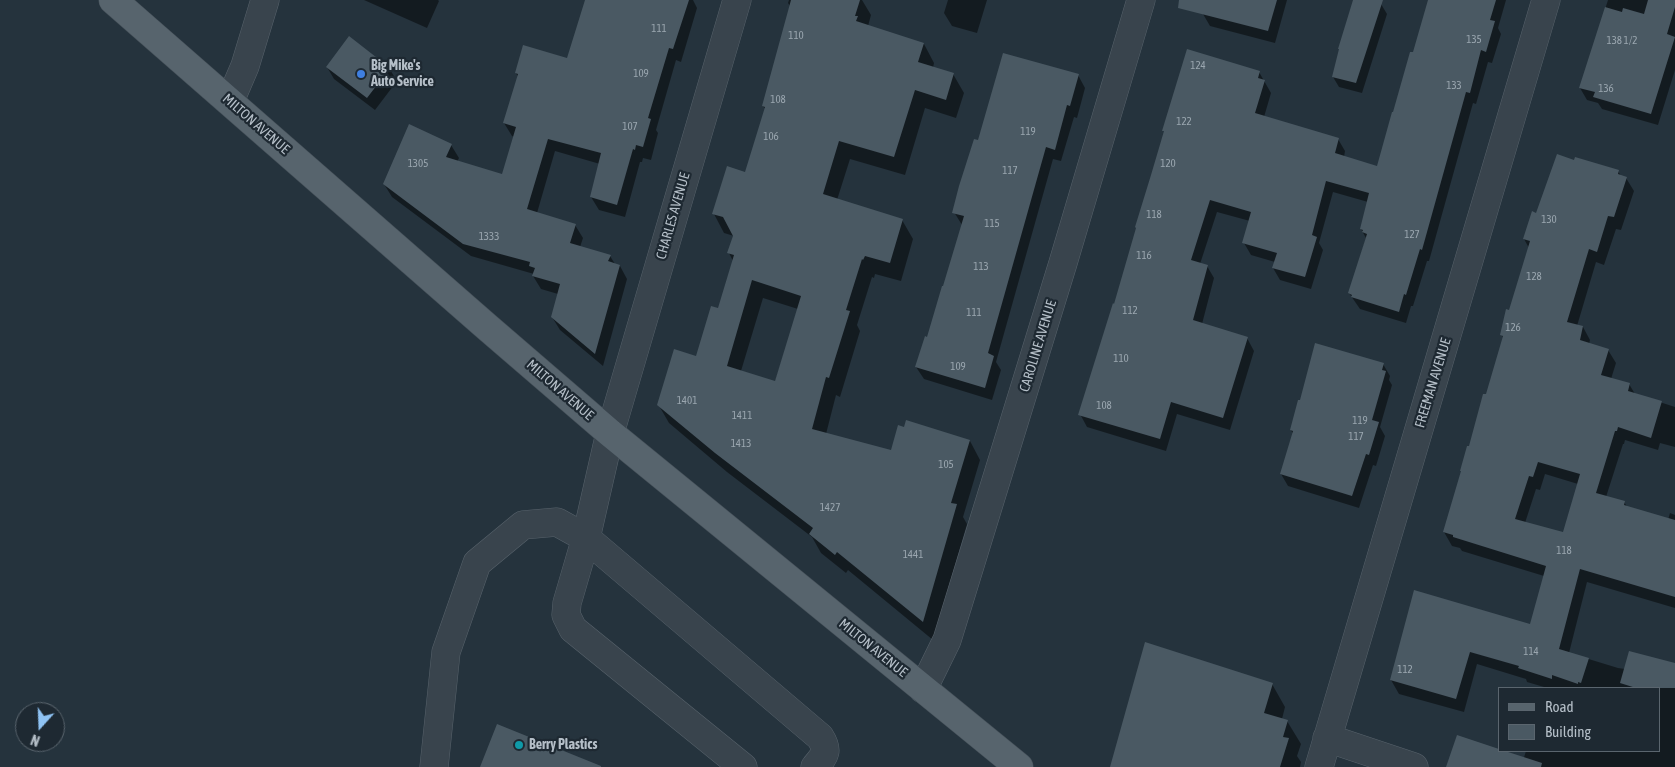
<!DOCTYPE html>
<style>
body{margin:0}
#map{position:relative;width:1675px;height:767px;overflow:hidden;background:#25333d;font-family:"Asap Condensed",sans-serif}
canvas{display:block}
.legend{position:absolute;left:1498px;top:687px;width:162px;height:65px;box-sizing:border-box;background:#1e2932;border:1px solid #5a656e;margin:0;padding:6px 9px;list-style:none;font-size:15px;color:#b5bfc8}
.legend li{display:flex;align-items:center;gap:10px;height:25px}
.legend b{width:25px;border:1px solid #5a656e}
.north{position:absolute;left:15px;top:702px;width:50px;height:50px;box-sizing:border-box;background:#1e2932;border:1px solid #5a656e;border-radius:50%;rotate:200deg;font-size:14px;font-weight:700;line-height:20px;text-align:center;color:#b5bfc8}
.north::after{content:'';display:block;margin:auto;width:18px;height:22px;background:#8fc3f4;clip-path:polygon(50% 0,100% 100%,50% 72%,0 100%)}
</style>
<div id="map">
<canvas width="1675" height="767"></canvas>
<ul class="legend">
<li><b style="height:6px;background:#57646d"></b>Road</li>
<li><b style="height:14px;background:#4a5963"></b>Building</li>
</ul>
<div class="north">N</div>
</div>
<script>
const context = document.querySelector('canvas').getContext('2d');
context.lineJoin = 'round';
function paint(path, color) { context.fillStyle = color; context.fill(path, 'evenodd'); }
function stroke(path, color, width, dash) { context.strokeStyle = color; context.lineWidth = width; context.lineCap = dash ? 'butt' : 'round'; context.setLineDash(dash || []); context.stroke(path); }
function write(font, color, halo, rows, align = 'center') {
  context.font = font + ' "Asap Condensed",sans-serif'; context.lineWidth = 4.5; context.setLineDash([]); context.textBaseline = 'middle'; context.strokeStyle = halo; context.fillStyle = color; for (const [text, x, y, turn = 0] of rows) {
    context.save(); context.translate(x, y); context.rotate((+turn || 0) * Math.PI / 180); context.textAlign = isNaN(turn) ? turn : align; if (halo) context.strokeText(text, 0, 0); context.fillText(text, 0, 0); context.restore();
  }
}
paint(new Path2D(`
 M 364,0 L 438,0 L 439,1 L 427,28 Z
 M 617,0 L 693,0 L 697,8 L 681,62 L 676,60 L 656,130 L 658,133 L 651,160 L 643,158 L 642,162 L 640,162 L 625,217 L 599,210 L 591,197 L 600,164 L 555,151 L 537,213 L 575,225 L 583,238 L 580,247 L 610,256 L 615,264 L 620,266 L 627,279 L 603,366 L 560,330 L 552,317 L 558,294 L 541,289 L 533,276 L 534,274 L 471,256 L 392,197 L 384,184 L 451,145 L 459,158 L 457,162 L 503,176 L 514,137 L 512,136 L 504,123 L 518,77 L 516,73 L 568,60 Z
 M 789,0 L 862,0 L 871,15 L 868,26 L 924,44 L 934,63 L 933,68 L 953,74 L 964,93 L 956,118 L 925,108 L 905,175 L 850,159 L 837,200 L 902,220 L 913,239 L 901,281 L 875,274 L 874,278 L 872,277 L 857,325 L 860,331 L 840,397 L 836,395 L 826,434 L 891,452 L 970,441 L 980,460 L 963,517 L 967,524 L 933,640 L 848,570 L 846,573 L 821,553 L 812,537 L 727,472 L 669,423 L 658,404 L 697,358 L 719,309 L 733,261 L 729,253 L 734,236 L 724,233 L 714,214 L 746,174 L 766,110 L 763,106 L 790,6 L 788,3 ZM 763,298 L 798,309 L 775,382 L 741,371 Z
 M 948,0 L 987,0 L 977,33 L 952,26 L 944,13 Z
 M 1208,0 L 1287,0 L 1275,43 L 1210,26 L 1203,14 Z
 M 1354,0 L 1369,0 L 1381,4 L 1387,14 L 1362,93 L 1339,87 L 1333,77 Z
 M 1431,0 L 1506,0 L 1498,28 L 1501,34 L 1492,63 L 1488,62 L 1476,104 L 1473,103 L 1429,261 L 1427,261 L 1413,306 L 1411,306 L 1406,323 L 1360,309 L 1349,293 L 1366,238 L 1361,229 L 1368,202 L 1333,192 L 1319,243 L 1323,250 L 1311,289 L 1280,280 L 1273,268 L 1275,262 L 1251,255 L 1244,243 L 1250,221 L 1217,212 L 1200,264 L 1207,266 L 1214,278 L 1202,324 L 1247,338 L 1254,351 L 1230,430 L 1177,414 L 1166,451 L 1087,427 L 1080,414 L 1115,305 L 1259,72 L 1271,93 L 1264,117 L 1338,139 L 1345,151 L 1344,157 L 1378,168 Z
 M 1608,0 L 1675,0 L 1675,70 L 1658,125 L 1602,109 L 1598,103 L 1587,100 L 1580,88 Z
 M 327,67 L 389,68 L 397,81 L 375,110 L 334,79 Z
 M 1078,75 L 1085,88 L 1077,118 L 1074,117 L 1061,161 L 1053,159 L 996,362 L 1001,370 L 992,400 L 924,379 L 916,367 L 928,338 L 962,225 L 954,212 L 979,142 Z
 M 1574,161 L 1618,171 L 1621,176 L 1626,178 L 1634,191 L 1621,230 L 1616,229 L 1604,265 L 1596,262 L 1577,326 L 1583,327 L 1590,340 L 1589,344 L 1608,350 L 1616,363 L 1611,379 L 1629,384 L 1635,394 L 1675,407 L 1675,447 L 1660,443 L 1658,450 L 1625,440 L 1624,444 L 1623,444 L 1606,497 L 1624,502 L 1628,508 L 1668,520 L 1670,513 L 1675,515 L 1675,608 L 1587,582 L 1569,653 L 1618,668 L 1625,669 L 1675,665 L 1675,767 L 1521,767 L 1526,751 L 1659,751 L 1659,688 L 1543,688 L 1544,687 L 1527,682 L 1526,679 L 1477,664 L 1464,712 L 1399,694 L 1391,680 L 1531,626 L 1544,576 L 1462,551 L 1460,548 L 1452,546 L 1444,532 L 1487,396 L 1503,338 L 1502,335 L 1529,248 L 1524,239 L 1537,214 ZM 1545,474 L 1578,484 L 1564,534 L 1525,523 L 1536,489 L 1540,490 Z
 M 1383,364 L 1390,376 L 1389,380 L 1392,385 L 1380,427 L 1385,436 L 1376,466 L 1373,465 L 1359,508 L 1288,486 L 1281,474 L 1293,434 L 1291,430 Z
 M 1272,684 L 1285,707 L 1282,719 L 1287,721 L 1301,744 L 1297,756 L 1301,762 L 1300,767 L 1112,767 Z`), '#0007');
paint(new Path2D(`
 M 585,0 L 689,0 L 673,49 L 669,48 L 648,118 L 651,119 L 643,147 L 636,145 L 635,150 L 633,149 L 617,205 L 590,197 L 601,153 L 548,139 L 527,209 L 576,224 L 570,243 L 611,255 L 608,261 L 620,265 L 595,354 L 551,317 L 560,284 L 532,276 L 535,268 L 529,266 L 530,262 L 463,244 L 383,184 L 409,124 L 452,144 L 446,157 L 502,174 L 516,127 L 503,123 L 518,74 L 515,73 L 523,45 L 567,58 Z
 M 791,0 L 860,0 L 855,16 L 858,16 L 856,21 L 924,43 L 918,62 L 954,73 L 946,100 L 915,90 L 894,157 L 839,141 L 823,194 L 903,219 L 890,263 L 865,256 L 863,260 L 862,259 L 846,310 L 850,311 L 829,378 L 826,377 L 812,429 L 891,450 L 898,425 L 904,427 L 906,420 L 970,440 L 951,503 L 957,504 L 923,622 L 837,552 L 835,555 L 809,534 L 813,528 L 715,453 L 657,405 L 674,349 L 696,356 L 711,306 L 718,308 L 734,255 L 727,253 L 733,236 L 723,217 L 712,214 L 727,166 L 745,172 L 765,107 L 762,106 ZM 752,280 L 801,296 L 775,381 L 727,366 Z
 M 1179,0 L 1277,0 L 1268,31 L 1178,8 Z
 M 1353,0 L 1383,0 L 1356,83 L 1332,77 L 1339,49 L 1338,49 Z
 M 1428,0 L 1496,0 L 1490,20 L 1495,21 L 1486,52 L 1481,50 L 1470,93 L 1466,92 L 1422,250 L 1420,249 L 1406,295 L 1404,294 L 1399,312 L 1351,297 L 1352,295 L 1348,293 L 1367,234 L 1362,232 L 1363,230 L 1360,229 L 1369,193 L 1326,181 L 1312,235 L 1317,237 L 1305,277 L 1272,268 L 1277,253 L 1242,243 L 1251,212 L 1210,200 L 1191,260 L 1208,265 L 1193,320 L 1248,337 L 1223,418 L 1171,402 L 1160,439 L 1078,415 L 1113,303 L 1114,304 L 1136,228 L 1135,227 L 1151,175 L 1164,131 L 1162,131 L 1187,49 L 1260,71 L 1258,78 L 1265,80 L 1255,113 L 1339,138 L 1335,153 L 1377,166 L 1392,112 L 1393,112 L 1410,52 L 1413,52 Z
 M 1648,0 L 1675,0 L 1675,7 L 1667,34 L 1675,37 L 1651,114 L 1593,97 L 1595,92 L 1579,88 L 1605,7 L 1622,12 L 1623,8 L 1644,14 Z
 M 349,36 L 390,68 L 367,98 L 326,67 Z
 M 1003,53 L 1079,74 L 1070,106 L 1067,105 L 1055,150 L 1046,147 L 988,353 L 994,356 L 985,388 L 915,367 L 925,336 L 927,337 L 942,286 L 943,286 L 964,216 L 952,213 L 959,186 L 974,139 L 978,140 Z
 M 1557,154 L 1574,160 L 1575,157 L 1619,170 L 1618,174 L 1627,177 L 1614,217 L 1608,216 L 1597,252 L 1589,249 L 1567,322 L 1583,326 L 1580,340 L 1609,349 L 1601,375 L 1630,383 L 1628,391 L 1662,401 L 1651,438 L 1618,427 L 1617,431 L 1615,431 L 1596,493 L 1625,501 L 1624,505 L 1675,520 L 1675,597 L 1580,569 L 1559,649 L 1589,658 L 1581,683 L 1578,682 L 1578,684 L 1552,675 L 1552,679 L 1518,668 L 1519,666 L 1470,652 L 1456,699 L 1390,680 L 1414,590 L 1530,624 L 1546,566 L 1453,537 L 1453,535 L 1443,532 L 1461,471 L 1460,471 L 1467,446 L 1469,446 L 1483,394 L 1486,394 L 1503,336 L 1500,335 L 1506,309 L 1509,310 L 1530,241 L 1523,239 L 1532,211 L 1536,213 ZM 1538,462 L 1580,474 L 1563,532 L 1515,519 L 1529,476 L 1533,477 Z
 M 1315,343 L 1384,363 L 1382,370 L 1386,371 L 1372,420 L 1379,422 L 1369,455 L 1366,454 L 1352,496 L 1280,474 L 1293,431 L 1290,430 L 1298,400 L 1300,400 Z
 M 1145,642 L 1273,683 L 1264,713 L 1288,720 L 1283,737 L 1289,738 L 1280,767 L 1110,767 Z
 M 1629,651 L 1675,663 L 1675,688 L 1636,688 L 1620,683 Z
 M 497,724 L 601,766 L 601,767 L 480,767 Z
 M 1457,735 L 1499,749 L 1499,751 L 1505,751 L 1542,763 L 1541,767 L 1446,767 Z`), '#4a5963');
const minor = new Path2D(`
 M 737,0 L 610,433 L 586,538 L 567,603 L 566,615 L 573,629 L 743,767
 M 230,101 L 245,66 L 265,0
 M 923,689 L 947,640 L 1063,263 L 1141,0
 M 1327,738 L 1414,767
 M 434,767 L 446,652 L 477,563 L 523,525 L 557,522 L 586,538 L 820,737 C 829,751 825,755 815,767
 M 1319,767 L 1546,0`);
const major = new Path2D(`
 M 113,0 L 487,327 L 610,433 L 1019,767`);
stroke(minor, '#57626b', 29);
stroke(major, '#455059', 29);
stroke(minor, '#39444d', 28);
stroke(major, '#57646d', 28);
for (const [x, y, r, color] of [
 [361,74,5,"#3f7fe0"],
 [519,745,5,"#0f9aa8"]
]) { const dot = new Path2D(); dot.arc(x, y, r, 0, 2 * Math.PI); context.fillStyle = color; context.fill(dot); stroke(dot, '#1e2932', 2); }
write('11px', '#9aa6af', null, [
 ["111",659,29],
 ["110",796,36],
 ["135",1474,40],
 ["138 1/2",1622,41],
 ["124",1198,66],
 ["109",641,74],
 ["133",1454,86],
 ["136",1606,89],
 ["108",778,100],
 ["122",1184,122],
 ["107",630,127],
 ["119",1028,132],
 ["106",771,137],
 ["1305",418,164],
 ["120",1168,164],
 ["117",1010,171],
 ["118",1154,215],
 ["130",1549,220],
 ["115",992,224],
 ["127",1412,235],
 ["1333",489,237],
 ["116",1144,256],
 ["113",981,267],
 ["128",1534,277],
 ["112",1130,311],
 ["111",974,313],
 ["126",1513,328],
 ["110",1121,359],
 ["109",958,367],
 ["1401",687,401],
 ["108",1104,406],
 ["1411",742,416],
 ["119",1360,421],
 ["117",1356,437],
 ["1413",741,444],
 ["105",946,465],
 ["1427",830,508],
 ["118",1564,551],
 ["1441",913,555],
 ["114",1531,652],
 ["112",1405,670]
]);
write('bold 14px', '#b5bfc8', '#1e2932', [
 ["Big Mike's",371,66],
 ["Auto Service",371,82],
 ["Berry Plastics",529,745]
], 'left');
write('14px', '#b5bfc8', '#1e2932', [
 ["MILTON AVENUE",256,124,41],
 ["CHARLES AVENUE",673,216,-74],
 ["CAROLINE AVENUE",1038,346,-73],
 ["FREEMAN AVENUE",1433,383,-73],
 ["MILTON AVENUE",560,390,41],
 ["MILTON AVENUE",873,648,39]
]);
</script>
